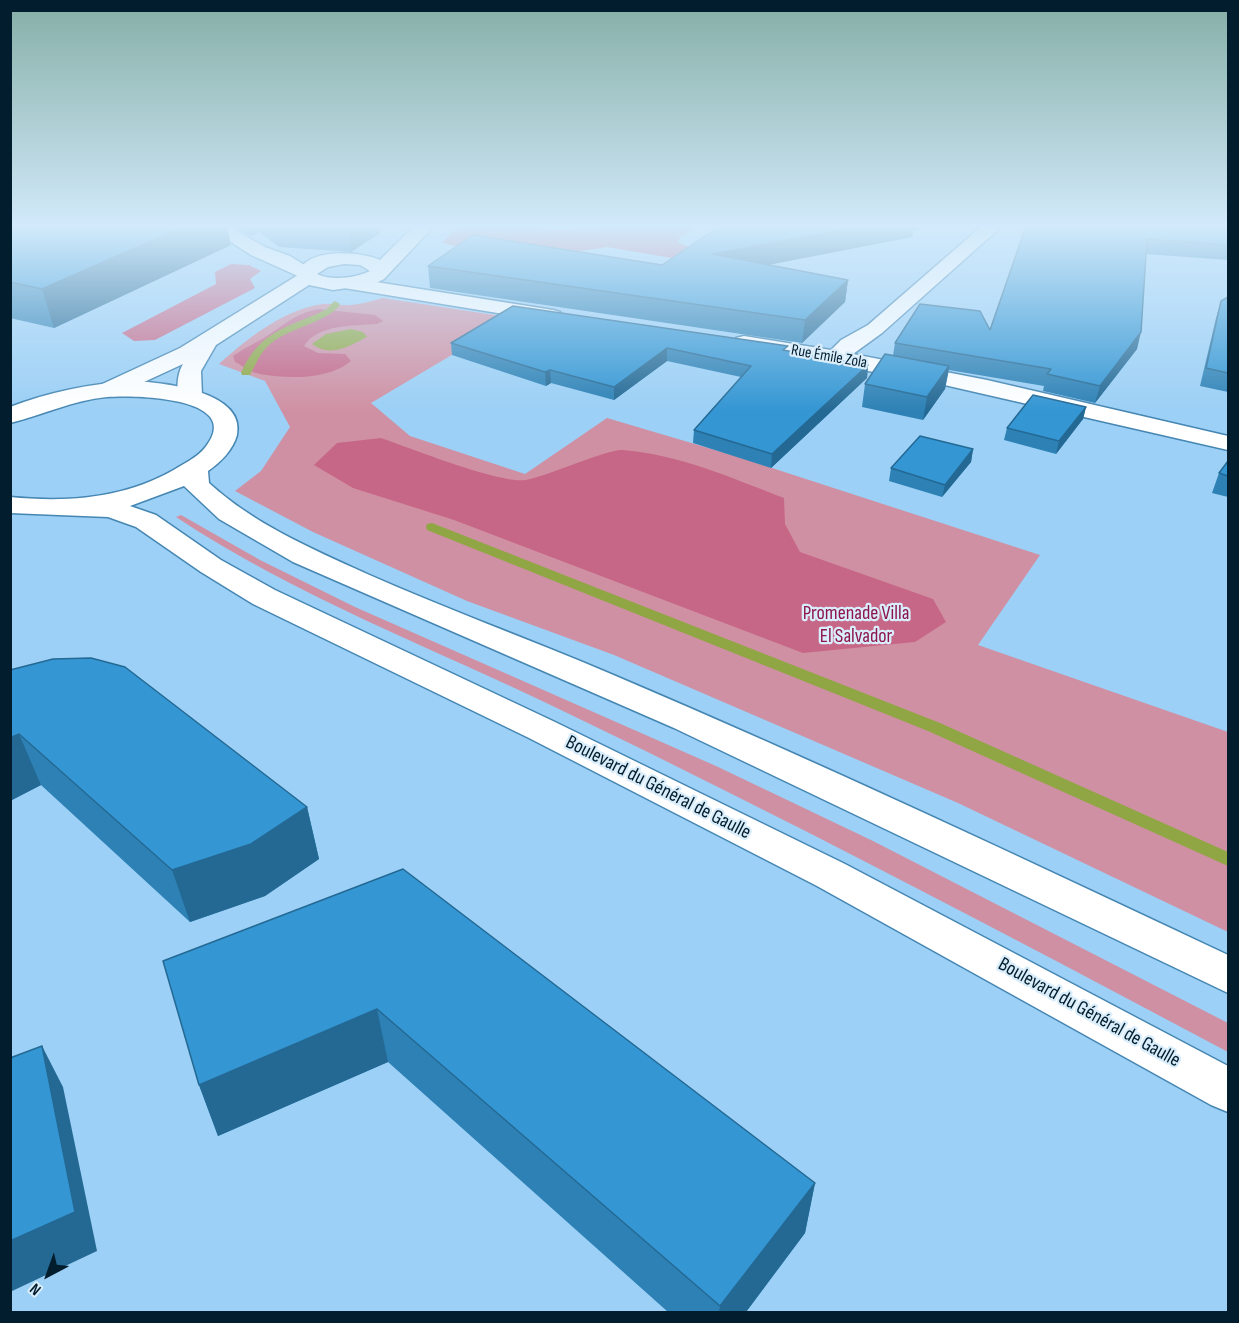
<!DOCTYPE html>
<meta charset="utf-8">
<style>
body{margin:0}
#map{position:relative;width:1239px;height:1323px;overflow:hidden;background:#9cd0f6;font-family:"Sofia Sans Condensed",sans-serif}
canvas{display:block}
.frame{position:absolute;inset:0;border:12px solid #021d2e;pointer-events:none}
.north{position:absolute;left:18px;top:1245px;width:60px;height:60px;-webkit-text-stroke:4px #d9edfb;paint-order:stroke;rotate:221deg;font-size:16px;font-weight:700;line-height:24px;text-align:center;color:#021d2e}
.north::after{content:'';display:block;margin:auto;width:21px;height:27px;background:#021d2e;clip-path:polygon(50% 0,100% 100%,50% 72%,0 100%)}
</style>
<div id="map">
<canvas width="1239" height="1323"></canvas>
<div class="frame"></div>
<div class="north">N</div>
</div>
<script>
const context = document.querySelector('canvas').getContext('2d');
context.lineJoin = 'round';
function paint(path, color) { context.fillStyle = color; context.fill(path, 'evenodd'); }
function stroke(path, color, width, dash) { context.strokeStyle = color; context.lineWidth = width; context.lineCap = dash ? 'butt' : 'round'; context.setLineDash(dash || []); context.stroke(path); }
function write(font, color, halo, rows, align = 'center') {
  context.font = font + ' "Sofia Sans Condensed",sans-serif'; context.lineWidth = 4.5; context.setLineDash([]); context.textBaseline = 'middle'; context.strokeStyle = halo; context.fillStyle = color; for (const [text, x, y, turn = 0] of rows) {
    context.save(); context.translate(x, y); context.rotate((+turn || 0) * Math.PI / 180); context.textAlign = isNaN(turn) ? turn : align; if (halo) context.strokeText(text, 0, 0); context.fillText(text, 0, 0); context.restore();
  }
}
paint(new Path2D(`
 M 383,298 L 514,318 L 371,403 L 410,436 L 525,474 L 607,418 L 732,455 L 1040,555 L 978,645 L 1228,732 L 1228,932 L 958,803 L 614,655 L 467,601 L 313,532 L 235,491 L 261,471 L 290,427 L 265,381 L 219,364 C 247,339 284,309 323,304 C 332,303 341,306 351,305 C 361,304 372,301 383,298 Z
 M 181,515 L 260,560 L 355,607 L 716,766 L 873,841 L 1228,1023 L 1228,1052 C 1008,935 788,819 563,711 C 433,648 297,597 176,517 Z`), '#d090a3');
paint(new Path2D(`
 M 460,226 L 535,226 L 559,230 L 579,227 L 699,226 L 681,236 L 677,242 L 689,247 L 672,258 L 607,247 L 581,251 L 513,243 L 454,246 L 442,242 Z
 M 231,264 L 249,265 L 261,271 L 250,279 L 255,288 L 155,340 L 134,341 L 122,333 L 216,284 L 215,272 Z
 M 318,309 L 375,315 L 383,321 L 377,324 C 353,326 318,324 304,346 L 318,353 L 345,354 L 351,361 C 328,380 289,379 260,374 C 252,373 243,366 235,362 L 233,356 C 244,348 256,343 267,336 C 287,323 293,315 318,309 Z
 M 381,438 C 410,448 500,484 526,480 C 548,476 607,449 622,450 C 679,454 731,478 784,498 L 785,524 L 800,552 L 933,599 L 946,622 L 915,642 L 803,653 L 454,520 L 353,488 L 314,465 L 337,443 Z`), '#c76787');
paint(new Path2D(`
 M 351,329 L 363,332 L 367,337 C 349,346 331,358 312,344 L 326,334 Z`), '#90a644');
paint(new Path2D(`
 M 335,301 L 340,304 C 332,320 291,328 274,341 C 261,350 257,362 250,375 L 242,375 L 241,373 C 259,331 287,328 325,310 C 330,307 330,304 335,301 Z
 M 432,523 L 940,723 L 1228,852 L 1228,866 L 928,731 L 427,530 L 426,527 L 427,524 Z`), '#90a644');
const minor = new Path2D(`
 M 206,226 L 228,226 L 265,247 L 290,256 L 317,273 L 307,279 L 300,277 L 251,255 Z
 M 982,226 L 1002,226 L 882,333 L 853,354 L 987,380 L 1228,436 L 1228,450 L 927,381 L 744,350 L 736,348 L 733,343 L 736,338 L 744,336 L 831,350 L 841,340 L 868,325 Z
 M 351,278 L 553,310 L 560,312 L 563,316 L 560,320 L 553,322 L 344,288 L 341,284 Z`);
const tertiary = new Path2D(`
 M 414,226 L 434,226 L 384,279 L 374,284 L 333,290 L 309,285 L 216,345 L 201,371 L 202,396 L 198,401 L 182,401 C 175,392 177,374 183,364 L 114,396 L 98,396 L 94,391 L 98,386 L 180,348 L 298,275 C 303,247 361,251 380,260 ZM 344,264 L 360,265 L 370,271 C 356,278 331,281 317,274 L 328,267 Z`);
const secondary = new Path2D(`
 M 131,381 C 159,382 246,390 237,435 C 233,450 220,463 208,471 L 209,483 C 254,524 310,548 365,573 C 446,609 529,639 611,674 C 819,762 1024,859 1228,955 L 1228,993 L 674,728 L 293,562 L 219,519 L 184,486 L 130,506 L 156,515 L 221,560 L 275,590 L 555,722 L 845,864 L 1228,1066 L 1228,1112 L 1211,1105 L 817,886 L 529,738 L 253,604 L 201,572 L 136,527 L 108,517 L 10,513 L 10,497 C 70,503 130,498 182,465 C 191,460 201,454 207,445 C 243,396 130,395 107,397 C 73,400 43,415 10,423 L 10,407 C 49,392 89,384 131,381 Z`);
stroke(minor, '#4586b2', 3);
stroke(tertiary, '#4586b2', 3);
stroke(secondary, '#4586b2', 3);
paint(minor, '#fff');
paint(tertiary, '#fff');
paint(secondary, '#fff');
paint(new Path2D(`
 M 10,226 L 227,226 L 231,245 L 54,328 L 10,318 Z
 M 233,226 L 379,226 L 380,233 L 351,252 L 279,247 L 259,232 L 250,236 Z
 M 1026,226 L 1228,226 L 1228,260 L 1146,254 L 1137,349 L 1095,403 L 1043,391 L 1044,386 L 949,370 L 945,389 L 923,420 L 862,407 L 865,384 L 893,355 L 895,343 L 990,330 Z
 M 924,228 L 913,230 L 912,237 L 767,265 L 848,280 L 845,302 L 802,343 L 430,288 L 428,266 L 662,265 Z
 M 1228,297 L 1228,392 L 1200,386 L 1216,318 L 1221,301 Z
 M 451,343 L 787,351 L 868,365 L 867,378 L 771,468 L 693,443 L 694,430 L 741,377 L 667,361 L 614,400 L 551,383 L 546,386 L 452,355 Z
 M 1086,407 L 1083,419 L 1056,454 L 1004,440 L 1007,428 Z
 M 973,449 L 971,462 L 942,497 L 889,481 L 891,468 Z
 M 1228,461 L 1228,497 L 1212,493 L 1219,473 Z
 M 10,670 L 307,807 L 319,859 L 265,896 L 190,922 L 41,785 L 10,801 Z
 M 403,869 L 815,1183 L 805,1233 L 746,1312 L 668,1312 L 388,1062 L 218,1136 L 199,1085 Z`), '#2d81b5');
paint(new Path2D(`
 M 185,226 L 227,226 L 231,245 L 54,328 L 42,289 Z
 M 248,226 L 258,226 L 259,232 L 250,236 Z
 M 348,226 L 379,226 L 380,233 L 351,252 Z
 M 863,226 L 924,226 L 924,228 L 913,230 L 912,237 L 711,276 L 712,254 Z
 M 848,280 L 845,302 L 802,343 L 805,320 Z
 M 1141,332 L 1137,349 L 1095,403 L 1100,386 Z
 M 667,348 L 667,361 L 614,400 L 614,387 Z
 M 868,365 L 867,378 L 771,468 L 772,454 Z
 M 949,366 L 945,389 L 923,420 L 927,397 Z
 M 550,370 L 551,383 L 546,386 L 545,372 Z
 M 1086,407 L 1083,419 L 1056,454 L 1059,441 Z
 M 973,449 L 971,462 L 942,497 L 945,485 Z
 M 19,734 L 41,785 L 10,801 L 10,738 Z
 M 307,807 L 319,859 L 265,896 L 190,922 L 172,870 Z
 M 377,1009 L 388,1062 L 218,1136 L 199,1085 Z
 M 42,1046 L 63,1087 L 97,1251 L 10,1292 L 10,1241 Z
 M 815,1183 L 805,1233 L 746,1312 L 719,1312 L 720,1306 Z`), '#246994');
const building = new Path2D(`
 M 10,226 L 185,226 L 42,289 L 10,282 Z
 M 720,226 L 863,226 L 712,254 L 848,280 L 805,320 L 428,266 L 473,235 L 662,265 Z
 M 1026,226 L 1228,226 L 1228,245 L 1147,239 L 1141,332 L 1100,386 L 1047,374 L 1051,369 L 895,343 L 920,304 L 980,311 L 990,330 Z
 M 1228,297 L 1228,373 L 1206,368 L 1221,301 Z
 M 513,306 L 788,346 L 783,350 L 868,365 L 772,454 L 694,430 L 751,366 L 667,348 L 614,387 L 550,370 L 545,372 L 451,343 Z
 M 885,354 L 949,366 L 927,397 L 865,384 Z
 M 1033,395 L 1086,407 L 1059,441 L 1007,428 Z
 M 920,436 L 973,449 L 945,485 L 891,468 Z
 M 1228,461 L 1228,476 L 1219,473 Z
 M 91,658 L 125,667 L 307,807 L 251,844 L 172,870 L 19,734 L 10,738 L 10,670 L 53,659 Z
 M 403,869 L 815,1183 L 720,1306 L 377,1009 L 199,1085 L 163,961 Z
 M 42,1046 L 75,1212 L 10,1241 L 10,1058 Z`);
paint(building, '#3496d3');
stroke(building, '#246994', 1.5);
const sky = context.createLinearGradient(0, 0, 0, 411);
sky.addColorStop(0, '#85aea6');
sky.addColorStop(0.55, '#d2eafb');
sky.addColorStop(1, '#d2eafb00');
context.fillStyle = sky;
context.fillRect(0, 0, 1239, 411);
write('16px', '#021d2e', '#d9edfb', [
 ["Rue Émile Zola",829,357,10]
]);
write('20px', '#8c154a', '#d9edfb', [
 ["Promenade Villa",856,614],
 ["El Salvador",856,637]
]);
write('20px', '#021d2e', '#d9edfb', [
 ["Boulevard du Général de Gaulle",658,788,27],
 ["Boulevard du Général de Gaulle",1089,1013,29]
]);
</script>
